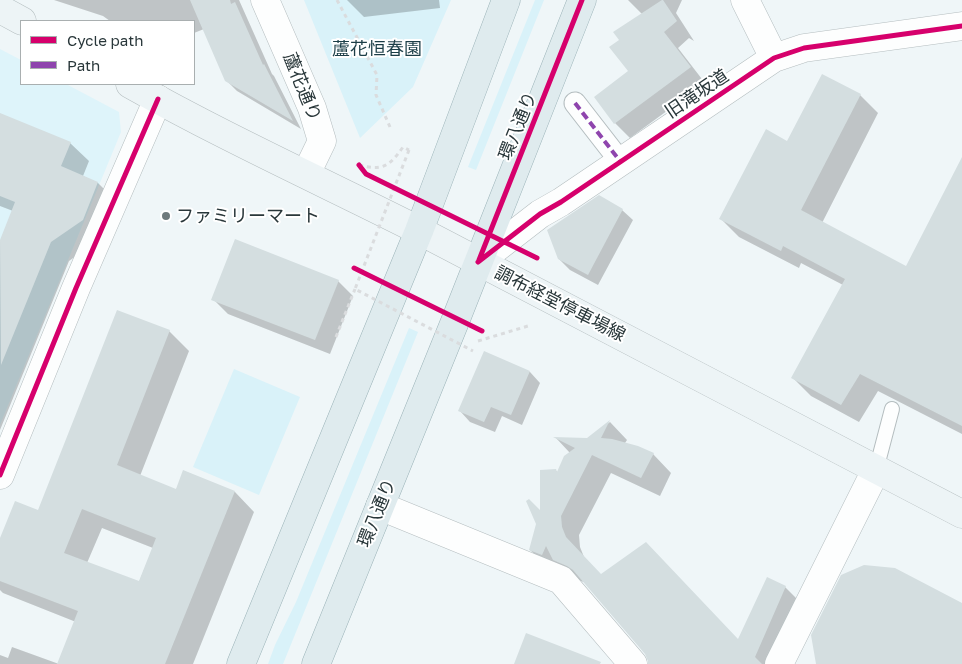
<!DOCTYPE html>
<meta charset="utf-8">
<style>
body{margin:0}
#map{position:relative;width:962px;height:664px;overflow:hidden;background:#eff6f8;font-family:"Golos Text",sans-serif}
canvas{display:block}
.legend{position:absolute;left:20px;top:20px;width:175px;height:65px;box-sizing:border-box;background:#fff;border:1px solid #a9afb0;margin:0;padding:6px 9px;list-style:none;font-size:15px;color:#29373a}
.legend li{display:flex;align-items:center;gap:10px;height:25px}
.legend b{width:25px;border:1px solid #a9afb0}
</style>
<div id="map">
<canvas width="962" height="664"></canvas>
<ul class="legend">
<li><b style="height:6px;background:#d6006c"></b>Cycle path</li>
<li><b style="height:6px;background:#8e44ad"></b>Path</li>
</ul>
</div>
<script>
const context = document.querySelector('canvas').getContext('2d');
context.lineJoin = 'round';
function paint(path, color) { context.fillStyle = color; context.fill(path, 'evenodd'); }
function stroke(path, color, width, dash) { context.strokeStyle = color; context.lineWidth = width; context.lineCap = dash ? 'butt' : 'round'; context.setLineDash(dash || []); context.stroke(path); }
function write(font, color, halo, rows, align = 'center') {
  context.font = font + ' "Golos Text","Noto Sans JP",sans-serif'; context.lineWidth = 4; context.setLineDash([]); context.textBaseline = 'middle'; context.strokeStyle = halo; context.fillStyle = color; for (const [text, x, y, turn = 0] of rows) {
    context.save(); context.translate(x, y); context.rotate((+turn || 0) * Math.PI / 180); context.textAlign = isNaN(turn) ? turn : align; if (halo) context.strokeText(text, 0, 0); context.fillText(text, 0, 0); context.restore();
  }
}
paint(new Path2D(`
 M 0,49 L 21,60 L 21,84 L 66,84 L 119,112 L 121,132 L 0,425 Z`), '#def4fa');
paint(new Path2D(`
 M 304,0 L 451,0 L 413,87 L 360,138 Z
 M 535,0 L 544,0 L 476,170 L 468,167 Z
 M 409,328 L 418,332 L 283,664 L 268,664 L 275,645 L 296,602 Z
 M 234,369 L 300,397 L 259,495 L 193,467 Z`), '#d9f2f9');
paint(new Path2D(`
 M 54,0 L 239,0 L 272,74 L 274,76 L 301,129 L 237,91 L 226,80 L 204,29 L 194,33 L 194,21 L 110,21 L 103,16 Z
 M 347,0 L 439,0 L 440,8 L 364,17 Z
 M 628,0 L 682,0 L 676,13 L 694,41 L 689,38 L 678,48 L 705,83 L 630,138 L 615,123 L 630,72 L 621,40 L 642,14 Z
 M 860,95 L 878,113 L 822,223 L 906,268 L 962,160 L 962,434 L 878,391 L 859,422 L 811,396 L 793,378 L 843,285 L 801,263 L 799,268 L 739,237 L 721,219 L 788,143 Z
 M 0,114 L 70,143 L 89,161 L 83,176 L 98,183 L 116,201 L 101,238 L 69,261 L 0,430 L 0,243 L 13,211 L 0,206 Z
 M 622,210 L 633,220 L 598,285 L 570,270 L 559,259 Z
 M 338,281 L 353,296 L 330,354 L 228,314 L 213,299 Z
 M 169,331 L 189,351 L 140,476 L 176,490 L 184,471 L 235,492 L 254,512 L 193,664 L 0,664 L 0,655 L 8,658 L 12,647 L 59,664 L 76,622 L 3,593 L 0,590 L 0,542 L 39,512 ZM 102,528 L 153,548 L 139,582 L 87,563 Z
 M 484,353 L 530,372 L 540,383 L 522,425 L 502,416 L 495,432 L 470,422 L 460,411 Z
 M 610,422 L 627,440 L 625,443 L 653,454 L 671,473 L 660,496 L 611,473 L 579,535 L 580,547 L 584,557 L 601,575 L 739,640 L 785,587 L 803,605 L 778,664 L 649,664 L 646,653 L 586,583 L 549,568 L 530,550 L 541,513 L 556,471 L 558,472 L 570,453 L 556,438 L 588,439 Z`), '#0003');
paint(new Path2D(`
 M 190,0 L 230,0 L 231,4 L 235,2 L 263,65 L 264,64 L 293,121 L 225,81 Z
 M 662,0 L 663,0 L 677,21 L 664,32 L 691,67 L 614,124 L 594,97 L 628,71 L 609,47 L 619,40 L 613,32 Z
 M 822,74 L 861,94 L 801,210 L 906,266 L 962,157 L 962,426 L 860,374 L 841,405 L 791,378 L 845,279 L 783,246 L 781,251 L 719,219 L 766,129 L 787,141 Z
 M 0,113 L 71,142 L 61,166 L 98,182 L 83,220 L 51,242 L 1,365 L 0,240 L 15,202 L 0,196 Z
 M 599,195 L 623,209 L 588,275 L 558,259 L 547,230 Z
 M 235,239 L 339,280 L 315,340 L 211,300 Z
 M 117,310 L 170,330 L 117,465 L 176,489 L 183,470 L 235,491 L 165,664 L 57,664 L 78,611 L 0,581 L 0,538 L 15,501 L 38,510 ZM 82,509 L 156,538 L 139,581 L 64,553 Z
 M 484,351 L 530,371 L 511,415 L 491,407 L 484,422 L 458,411 Z
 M 610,420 L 601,438 L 612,439 L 638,446 L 654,453 L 641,478 L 592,455 L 561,516 L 562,527 L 566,537 L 601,574 L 646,542 L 738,639 L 767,577 L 786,586 L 755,657 L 762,664 L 648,664 L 648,661 L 645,654 L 573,570 L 567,566 L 553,560 L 546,546 L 542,555 L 529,550 L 536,524 L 526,501 L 529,499 L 540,510 L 540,470 L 556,469 L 557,472 L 564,456 L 575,448 L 553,437 L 587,438 Z
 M 864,565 L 895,568 L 962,603 L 962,664 L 816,664 L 811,635 L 841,575 Z
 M 526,633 L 601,662 L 600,664 L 514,664 Z`), '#d4dee0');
const service = new Path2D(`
 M 876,470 L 892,409`);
const pedestrian = new Path2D(`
 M 575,103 L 620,161`);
const minor = new Path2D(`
 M 745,0 L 774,58
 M 478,262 L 540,214 L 561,202 L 774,58 L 804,48 L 962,26
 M 0,475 L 76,288 L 158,99
 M 380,506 L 561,580 L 633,664
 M 779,664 L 876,470`);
const tertiary = new Path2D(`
 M 265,0 L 312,108 L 322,141 L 306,174`);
const secondary = new Path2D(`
 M 0,9 L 22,21
 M 130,84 C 224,137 323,182 420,231 C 601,324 781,421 962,514`);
const primary = new Path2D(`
 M 241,664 L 419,231 L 506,0
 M 316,664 L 456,319 L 582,0`);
stroke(service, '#b4bdbf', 16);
stroke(pedestrian, '#b4bdbf', 23);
stroke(minor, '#b4bdbf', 29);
stroke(tertiary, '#b4bdbf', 29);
stroke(secondary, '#b4bdbf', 29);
stroke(primary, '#9bb3b8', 29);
stroke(new Path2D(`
 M 337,0 L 377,75 L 376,95 L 390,127
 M 359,165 C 382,171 389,167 403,147 L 409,150
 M 336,337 L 355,289
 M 478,341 L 528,326`), '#dadcde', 3, [4, 4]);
stroke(service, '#fdfefe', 14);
stroke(pedestrian, '#fdfefe', 21);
stroke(minor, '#fdfefe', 28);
stroke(tertiary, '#fdfefe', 28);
stroke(secondary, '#edf4f6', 28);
stroke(primary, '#dfebee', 28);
stroke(new Path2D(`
 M 409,150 L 355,289 L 473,351`), '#dadcde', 3, [4, 4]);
stroke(new Path2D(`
 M 575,103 L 620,161`), '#8e44ad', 4, [8, 4]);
stroke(new Path2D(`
 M 359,165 L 366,174 L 537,258
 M 479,260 L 582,0
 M 478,262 L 540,214 L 561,202 L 774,58 L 804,48 L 962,26
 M 354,268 L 482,331
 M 0,475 L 76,288 L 158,99`), '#d6006c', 5);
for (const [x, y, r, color] of [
 [166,216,5,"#6e7a7c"]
]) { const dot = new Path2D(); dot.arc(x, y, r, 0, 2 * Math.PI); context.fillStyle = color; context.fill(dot); stroke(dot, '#fff', 2); }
write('18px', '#1c3e47', '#fff', [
 ["蘆花恒春園",377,49]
]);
write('18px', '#29373a', '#fff', [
 ["蘆花通り",302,87,68],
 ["旧滝坂道",697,94,-34],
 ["環八通り",518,126,-68],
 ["調布経堂停車場線",560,304,27],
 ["環八通り",377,513,-68]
]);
write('18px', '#29373a', '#fff', [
 ["ファミリーマート",176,216]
], 'left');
</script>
